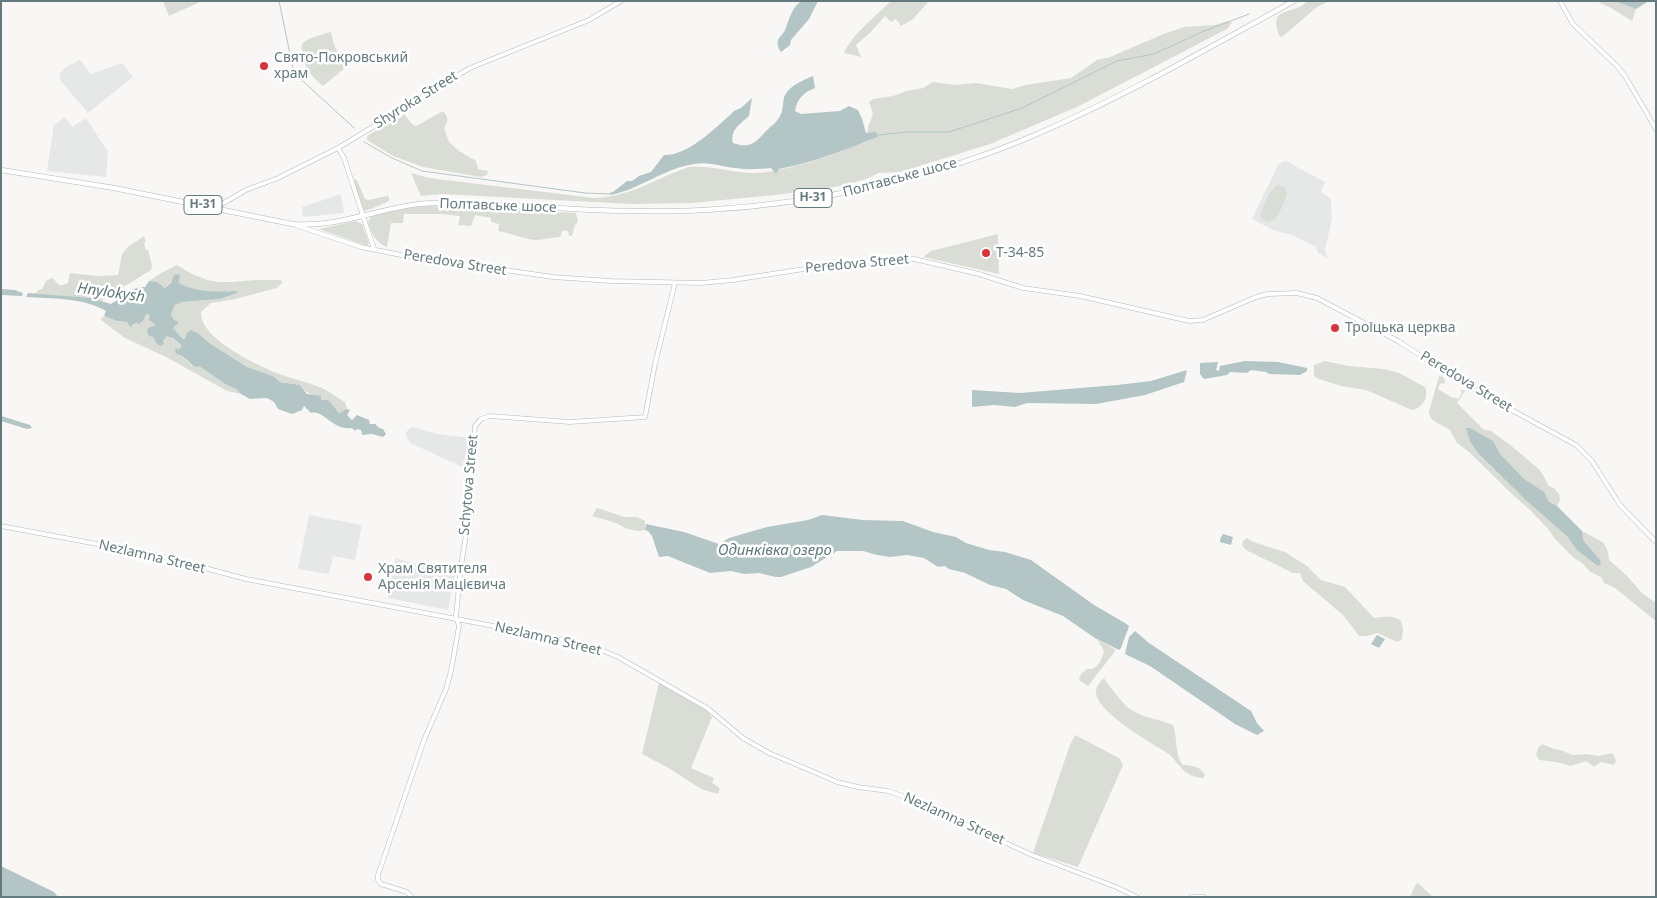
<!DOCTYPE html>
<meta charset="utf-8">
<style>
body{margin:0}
#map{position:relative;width:1657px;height:898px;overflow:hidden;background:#f8f7f6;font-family:"Noto Sans",sans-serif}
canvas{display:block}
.frame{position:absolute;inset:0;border:2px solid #657a7f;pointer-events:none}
</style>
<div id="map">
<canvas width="1657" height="898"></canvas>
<div class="frame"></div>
</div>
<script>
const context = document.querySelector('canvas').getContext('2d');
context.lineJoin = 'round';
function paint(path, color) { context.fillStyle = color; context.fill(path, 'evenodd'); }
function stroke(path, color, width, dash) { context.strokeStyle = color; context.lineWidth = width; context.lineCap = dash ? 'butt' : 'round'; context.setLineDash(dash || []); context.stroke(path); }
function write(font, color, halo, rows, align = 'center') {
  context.font = font + ' "Noto Sans",sans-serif'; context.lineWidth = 5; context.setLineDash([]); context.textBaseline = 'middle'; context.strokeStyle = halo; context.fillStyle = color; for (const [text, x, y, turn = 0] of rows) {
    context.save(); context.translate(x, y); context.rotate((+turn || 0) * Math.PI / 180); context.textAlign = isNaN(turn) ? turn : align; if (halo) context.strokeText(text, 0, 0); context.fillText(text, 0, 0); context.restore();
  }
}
paint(new Path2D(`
 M 80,60 L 91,74 L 122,63 L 133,77 L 88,113 L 60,80 L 60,74 L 64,68 Z
 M 65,117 L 72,127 L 86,118 L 108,152 L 106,177 L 47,171 L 54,125 Z
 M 1286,161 L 1325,182 L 1321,192 L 1331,199 L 1332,219 L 1325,249 L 1327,258 L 1318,253 L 1316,247 L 1292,235 L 1273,230 L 1252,219 L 1278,165 L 1282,162 Z
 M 341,194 L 344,213 L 303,217 L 302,207 Z
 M 412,427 L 438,434 L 468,438 L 470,441 L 469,470 L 410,443 L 405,433 Z
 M 309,515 L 362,525 L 355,560 L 333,556 L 329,574 L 298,569 Z
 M 395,558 L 455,575 L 448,610 L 388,598 Z`), '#e6e7e7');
paint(new Path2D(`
 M 163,1 L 202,1 L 169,16 Z
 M 891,1 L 929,1 L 913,19 L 901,26 L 896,19 L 891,22 L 885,16 L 870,33 L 856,45 L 861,57 L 844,53 C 853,33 875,17 891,1 Z
 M 1307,1 L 1329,1 L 1317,7 L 1283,36 L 1280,37 C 1266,4 1296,16 1307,1 Z
 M 1596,1 L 1615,1 L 1636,9 L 1632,21 L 1611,8 Z
 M 1228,21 L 1232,22 L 1227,29 L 1077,107 L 990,144 L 900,172 L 879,173 L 866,179 L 841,186 L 775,195 L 692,203 L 632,204 L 442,194 L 421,196 L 411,173 L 429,178 L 594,198 C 631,197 656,178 689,167 C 709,165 731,172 751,173 C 779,174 841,154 866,140 L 868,127 L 873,114 L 869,102 L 873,99 L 893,96 L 907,91 L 923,88 L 933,82 L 955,85 L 976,83 L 1012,89 L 1025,85 L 1071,78 L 1097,60 L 1110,57 L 1166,33 L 1184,27 L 1215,25 Z
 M 331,32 L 334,45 L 341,58 L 346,60 L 356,59 L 323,86 C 313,78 303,67 303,53 C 302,49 300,45 304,42 C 310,37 324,34 331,32 Z
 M 441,112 L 444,112 C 449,119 448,121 444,128 L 449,142 L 459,151 L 476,161 L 478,169 L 488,171 L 487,175 L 480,177 L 423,167 L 393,156 L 367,140 L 367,136 L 404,114 L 412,124 L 416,126 Z
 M 355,179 L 357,180 L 365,199 L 369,200 L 387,196 L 389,197 L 389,201 L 371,209 L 363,211 L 354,182 Z
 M 1278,185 L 1285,187 L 1287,194 C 1283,204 1278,223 1266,222 L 1261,217 C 1261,208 1270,189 1278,185 Z
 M 429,206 L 576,213 L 578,222 L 575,225 L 572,236 L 569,236 L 568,231 L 563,230 L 560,237 C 552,237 545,240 536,240 C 523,239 511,233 498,231 L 499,224 L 491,222 L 491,218 L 475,215 L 471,226 L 458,225 L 460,218 L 459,216 L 441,214 L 404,214 L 403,223 L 391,223 L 387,247 C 375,242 372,234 368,222 L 372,215 L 408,208 Z
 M 356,221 L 362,224 L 369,243 L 367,246 L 319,229 Z
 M 998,234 L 999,274 L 923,257 L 931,251 Z
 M 144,236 L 146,242 L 144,243 L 146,250 L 148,250 L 152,265 L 151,270 L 101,301 L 92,298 L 35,294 L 38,290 L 42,289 L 46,281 L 52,278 C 59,283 57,288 68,283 L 70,273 L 97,276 L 118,275 L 122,254 L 128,247 Z
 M 177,265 L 190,273 L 207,280 L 219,282 L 233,282 L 255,280 L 281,280 L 282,283 L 277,288 L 231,300 L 211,303 L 201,312 C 200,339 257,365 279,374 C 293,379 308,382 322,388 C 330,392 338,398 345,402 L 347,409 L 339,413 C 328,400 311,399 300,385 L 280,382 L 273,376 L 247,367 L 208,342 L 199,334 L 185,339 L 182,347 L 178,350 L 178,355 L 185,358 L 191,365 L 199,366 L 225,384 L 236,389 L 241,394 L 227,391 L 166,357 L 125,338 L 102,321 L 101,318 L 104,316 L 117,321 L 127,322 L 132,325 L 147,314 L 150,315 L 156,325 L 152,327 L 153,337 L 156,343 L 163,341 L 167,335 L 172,338 L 176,332 L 173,328 L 174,320 L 171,314 L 175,305 L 182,302 L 220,299 L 237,293 C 228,292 220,293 212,292 C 201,292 189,288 179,283 L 179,274 L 165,288 L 157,282 L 149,281 L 161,273 Z
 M 1325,361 L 1348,366 L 1384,369 L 1399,373 L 1425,387 C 1429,397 1423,408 1412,410 L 1366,390 L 1341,386 L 1316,378 L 1314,375 L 1314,365 Z
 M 1439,376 L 1443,377 L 1445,381 L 1444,384 L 1441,383 L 1438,388 L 1440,391 L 1441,391 L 1453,398 L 1454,397 L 1458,399 L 1462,393 L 1460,390 L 1470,391 L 1465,391 L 1457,403 L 1483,429 L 1491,431 L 1509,444 L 1540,470 L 1549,486 L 1554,488 L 1559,494 L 1560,500 L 1557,507 L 1582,531 L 1604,543 L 1608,552 L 1609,560 L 1627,576 L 1642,593 L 1656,603 L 1656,621 L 1615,588 L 1604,583 L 1601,577 L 1590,572 L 1582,563 L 1574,558 L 1555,539 L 1549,530 L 1531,511 L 1514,496 L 1468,451 L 1457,443 L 1450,430 L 1434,421 L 1430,417 L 1429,412 Z
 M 597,508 L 624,517 L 637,517 L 645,521 L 645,530 L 639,531 L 627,529 L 616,523 L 592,516 Z
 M 1247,538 L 1253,542 L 1285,552 L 1307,566 L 1321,580 L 1345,587 L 1374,618 C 1385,617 1392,614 1401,621 L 1403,629 L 1402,639 L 1398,642 L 1377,633 L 1367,636 L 1359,636 L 1344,616 L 1303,581 L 1300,573 L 1293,573 L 1246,550 L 1242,545 L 1243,541 Z
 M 1097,639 L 1116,650 L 1088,686 L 1079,680 L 1081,674 L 1087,669 C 1098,670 1101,661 1104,651 Z
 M 1104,678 C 1108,685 1125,706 1130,709 C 1143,718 1159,719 1173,725 C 1178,738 1174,754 1183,765 C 1192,765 1201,767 1205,775 L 1204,778 C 1184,777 1181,766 1169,754 C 1153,744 1094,711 1096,691 C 1096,686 1100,682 1104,678 Z
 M 659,683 L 706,710 L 712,717 L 691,768 L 714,778 L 712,783 L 720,788 L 718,794 L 701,789 L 667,767 L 642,754 Z
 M 1075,735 L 1119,758 L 1123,765 L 1078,867 L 1033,853 L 1070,745 Z
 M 1542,744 L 1554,749 L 1560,750 L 1573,755 L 1587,754 L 1599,756 L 1612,753 L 1614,755 L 1616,761 L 1614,765 L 1601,762 L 1594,767 L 1586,761 L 1571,766 L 1556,762 L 1539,760 L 1536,755 L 1538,748 Z
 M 1418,883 L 1433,897 L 1410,897 L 1416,884 Z`), '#daddd5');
paint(new Path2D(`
 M 802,1 L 818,1 L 809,19 L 791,40 L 790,45 L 781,52 C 778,48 777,45 778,40 C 780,36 784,33 785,30 C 789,20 792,6 802,1 Z
 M 1615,1 L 1649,1 L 1636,9 Z
 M 813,76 L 815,88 C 804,92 797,99 795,111 L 801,114 L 840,111 L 849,106 L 858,110 L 862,119 L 866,133 L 876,132 L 878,137 C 866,140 856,146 844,150 C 823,158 801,165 779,169 L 776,174 L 771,168 C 760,169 748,170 736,168 C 722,167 709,161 694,164 C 665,168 640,189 611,195 L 609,193 L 613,192 L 627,181 L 632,181 L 639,176 L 651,172 L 664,155 C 687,156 713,130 730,115 L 734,111 L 741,108 L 752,98 L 749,116 C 740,124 730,130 733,143 C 750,149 755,143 766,131 C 772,125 777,123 781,114 C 784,108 782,101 785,95 C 790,85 804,80 813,76 Z
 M 180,274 L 179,283 C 198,293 217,292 237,291 L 237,293 L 220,299 L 182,302 L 175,305 L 171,314 L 174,320 L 179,322 L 173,328 L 176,331 L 172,338 L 167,336 L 163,341 L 164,344 L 160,346 L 156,343 L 153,337 L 149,336 L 147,332 L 148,328 L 156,325 L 149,320 L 150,315 L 146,314 L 143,321 L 138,324 L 137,322 L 132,325 L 131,328 L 127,322 L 117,321 L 104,316 L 106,311 C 83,297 52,299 26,297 L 28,293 L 92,298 L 111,304 C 122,297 132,286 145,287 L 149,281 L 157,282 L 165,288 L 171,283 L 174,275 Z
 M 1,289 L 15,290 L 23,293 L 22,296 L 1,295 Z
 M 191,330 L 199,334 L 208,342 L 247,367 L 273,376 L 280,382 L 300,385 L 307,394 L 321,396 L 321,400 L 328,400 L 339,413 L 347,409 L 350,410 L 347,415 L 352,420 L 357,415 L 369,420 L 370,424 L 375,424 L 379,428 L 383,429 L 386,434 L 383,437 L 372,434 L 362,435 L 361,430 L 357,429 L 355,431 L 352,428 C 332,431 324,409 311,413 L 304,406 L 302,410 L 292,414 L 278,409 L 274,402 L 267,398 L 250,399 L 241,394 L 236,389 L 225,384 L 199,366 L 197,367 C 190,365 190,362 185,358 C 181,355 178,356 175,352 L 176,348 L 178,350 L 182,346 L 180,344 L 180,340 L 185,339 L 187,333 Z
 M 1245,361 L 1278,362 L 1307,368 L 1307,371 L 1300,375 L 1269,374 L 1266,372 L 1251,370 L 1247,373 L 1230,372 L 1227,375 L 1204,379 L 1200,374 L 1200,363 L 1218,362 L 1216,370 L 1219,371 L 1220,366 Z
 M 1187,370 L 1184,382 L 1145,395 L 1096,404 L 1027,403 L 1015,407 L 994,405 L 972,407 L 972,390 L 1020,393 L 1117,385 L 1151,381 Z
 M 1,416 L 30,425 L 32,428 L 27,429 L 1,421 Z
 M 1466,428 L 1470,428 L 1493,441 L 1500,454 L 1524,479 L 1544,492 L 1549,502 L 1557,506 L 1582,531 L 1583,540 L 1600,560 L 1601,564 L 1598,566 L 1577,550 L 1567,536 L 1527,501 L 1477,452 L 1470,441 Z
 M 822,515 L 863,520 L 903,521 L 933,532 L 956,537 L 966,543 L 989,550 L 1005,552 L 1031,560 L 1094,605 L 1125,623 L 1129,626 L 1128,629 L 1121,648 L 1119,650 L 1095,638 L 1063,616 L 1023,600 L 1006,589 L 990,585 L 965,573 L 949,569 L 945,566 L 938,567 L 924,558 L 907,555 L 890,557 L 877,555 L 863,551 L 837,551 L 811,567 L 781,577 L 776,577 L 759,573 L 744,574 L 731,571 L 710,573 L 668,556 L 659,557 L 652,536 L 648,531 L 645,530 L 646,524 L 684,532 L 719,544 L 729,538 L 767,527 L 808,520 Z
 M 1223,534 L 1233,537 L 1231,545 L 1220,542 L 1220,539 Z
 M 1135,631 L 1149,643 L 1251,711 L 1257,723 L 1264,731 L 1257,735 L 1235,724 L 1150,666 L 1125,654 L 1129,637 Z
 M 1377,635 L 1385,639 L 1379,648 L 1371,644 Z
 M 1,866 L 54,892 L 58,897 L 1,897 Z`), '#b3c5c4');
stroke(new Path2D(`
 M 279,1 L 294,73 L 354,128
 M 878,135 L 908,132 L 949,132 L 1022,108 L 1117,61 L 1154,54 L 1202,32 L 1249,14
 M 364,142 L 392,158 L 422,171 L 585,193 L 610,194`), '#b3c5c4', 1);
stroke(new Path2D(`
 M 169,329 L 180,340`), '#b3c5c4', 6);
const secondary = new Path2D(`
 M 1560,1 L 1573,24 L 1617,66 L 1625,76 L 1656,129
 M 338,148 L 344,158 L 374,249
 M 215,208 L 246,190 L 278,178 L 338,148 L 470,68 L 589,20 L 621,1
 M 295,225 L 361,247 L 401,255 L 553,277 L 611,281 L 701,283 L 733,280 L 830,265 L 877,260 L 914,259 L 979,274 L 1023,288 L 1080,296 L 1189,321 L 1203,320 L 1256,297 L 1268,294 L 1297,293 L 1317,298 L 1398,341 L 1471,388 L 1576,445 L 1592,461 L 1620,505 L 1656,542
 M 1,526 L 156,555 L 246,579 L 546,636 L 594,647 L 618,657 L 707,708 L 743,738 L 769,753 L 807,769 L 837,782 L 858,787 L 888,791 L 911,799 L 1032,855 L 1116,887 L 1137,897
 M 412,897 L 407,892 L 381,884 L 378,880 L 378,875 L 424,740 L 446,689 L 451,671 L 459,626 L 456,616 L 461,566 L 470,510 L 475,426 L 481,419 L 490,416 L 570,422 L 645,417 L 655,364 L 675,283
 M 1191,897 L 1204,897`);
const primary = new Path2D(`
 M 1,170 L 114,188 L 292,224 C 342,229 388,203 437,203 C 527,204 616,215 705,210 C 816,204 936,178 1037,134 C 1126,96 1210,47 1294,1`);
stroke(secondary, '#b0b8ba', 5);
stroke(primary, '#b1b8ba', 5.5);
stroke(secondary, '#fff', 4);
stroke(primary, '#fff', 4.5);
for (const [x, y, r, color] of [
 [264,66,5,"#d9343c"],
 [986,253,5,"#d9343c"],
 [1335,328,5,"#d9343c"],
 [368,577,5,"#d9343c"]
]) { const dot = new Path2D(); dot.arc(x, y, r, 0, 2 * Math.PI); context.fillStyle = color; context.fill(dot); stroke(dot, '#fff', 2); }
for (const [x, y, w] of [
 [813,198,38],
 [203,205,38]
]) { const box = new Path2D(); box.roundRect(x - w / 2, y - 9.5, w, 19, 4); context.fillStyle = '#fff'; context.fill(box); stroke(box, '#657a7f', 1); }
write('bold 12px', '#657a7f', null, [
 ["Н-31",813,198],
 ["Н-31",203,205]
]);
write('14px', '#657a7f', '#fff', [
 ["Свято-Покровський",274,58],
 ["храм",274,74],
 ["Т-34-85",996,253],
 ["Троїцька церква",1345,328],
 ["Храм Святителя",378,569],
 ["Арсенія Мацієвича",378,585]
], 'left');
write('14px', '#657a7f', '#fff', [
 ["Shyroka Street",416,100,-32],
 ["Полтавське шосе",900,178,-15],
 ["Полтавське шосе",498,206,2],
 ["Peredova Street",455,263,9],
 ["Peredova Street",857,264,-5],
 ["Peredova Street",1466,382,31],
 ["Schytova Street",469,485,-85],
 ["Nezlamna Street",152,557,13],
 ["Nezlamna Street",548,639,13],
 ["Nezlamna Street",954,819,24]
]);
write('italic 15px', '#607979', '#fff', [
 ["Hnylokysh",111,293,8],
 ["Одинківка озеро",775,551]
]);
</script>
